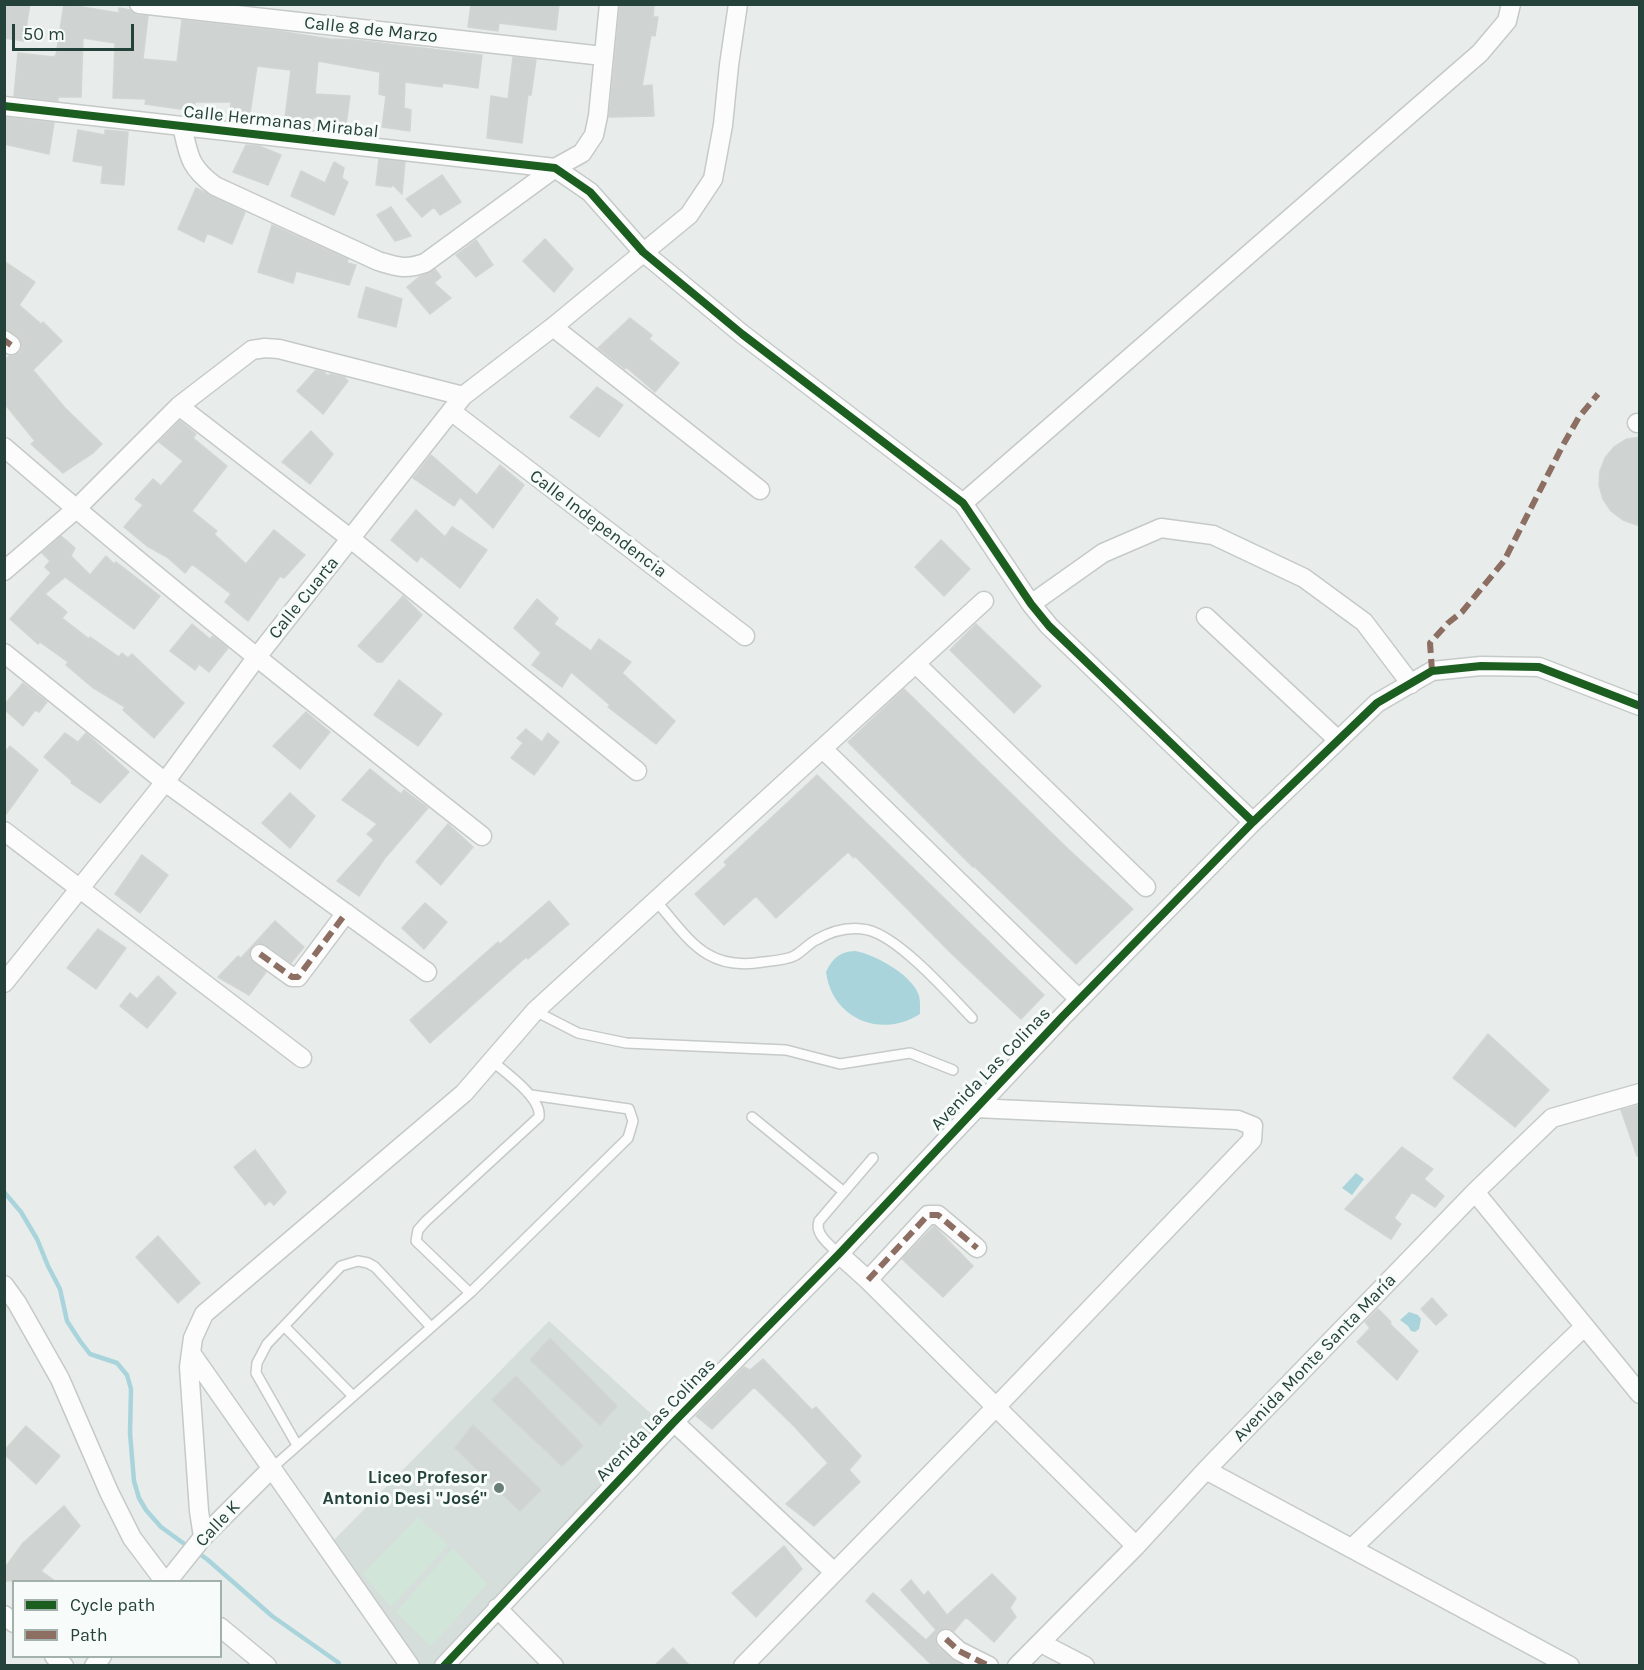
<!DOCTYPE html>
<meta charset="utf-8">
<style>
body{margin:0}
#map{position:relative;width:1644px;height:1670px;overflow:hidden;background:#e8edeb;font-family:Karla,sans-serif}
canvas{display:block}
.frame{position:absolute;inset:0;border:6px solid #24423a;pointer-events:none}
.legend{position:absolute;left:12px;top:1580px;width:210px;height:78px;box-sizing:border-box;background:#f7fbf9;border:2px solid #a3b1ad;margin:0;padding:8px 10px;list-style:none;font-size:18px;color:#24423a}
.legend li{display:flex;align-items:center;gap:12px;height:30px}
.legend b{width:30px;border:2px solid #a3b1ad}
.scale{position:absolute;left:12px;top:24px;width:122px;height:27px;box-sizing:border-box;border:3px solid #24423a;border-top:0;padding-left:8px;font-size:18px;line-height:21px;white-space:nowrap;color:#24423a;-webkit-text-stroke:4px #f7fbf9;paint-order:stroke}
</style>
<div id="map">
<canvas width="1644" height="1670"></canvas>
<div class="frame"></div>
<ul class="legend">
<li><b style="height:8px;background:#1b5e20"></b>Cycle path</li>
<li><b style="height:8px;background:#8d6e63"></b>Path</li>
</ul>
<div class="scale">50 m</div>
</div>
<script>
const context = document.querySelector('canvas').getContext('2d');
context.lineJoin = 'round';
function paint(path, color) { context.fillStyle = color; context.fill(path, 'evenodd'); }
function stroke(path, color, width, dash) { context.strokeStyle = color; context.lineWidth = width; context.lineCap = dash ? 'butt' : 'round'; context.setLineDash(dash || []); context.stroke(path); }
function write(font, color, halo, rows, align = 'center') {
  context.font = font + ' Karla,sans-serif'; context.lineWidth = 6; context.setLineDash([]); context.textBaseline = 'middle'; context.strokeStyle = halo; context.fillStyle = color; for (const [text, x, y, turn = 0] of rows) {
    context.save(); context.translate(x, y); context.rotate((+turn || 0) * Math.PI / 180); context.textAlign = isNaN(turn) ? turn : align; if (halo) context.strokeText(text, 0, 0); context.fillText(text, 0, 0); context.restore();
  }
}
paint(new Path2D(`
 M 549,1321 L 668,1429 L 444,1665 L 410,1665 L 327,1547 Z`), '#d6dedb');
paint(new Path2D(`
 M 418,1517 L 448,1545 L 391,1607 L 363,1574 Z
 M 453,1548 L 487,1584 L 431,1646 L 396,1612 Z`), '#d1e6d8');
paint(new Path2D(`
 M 855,951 C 874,954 908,973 917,991 C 921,998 920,1007 920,1014 C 881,1039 832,1019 826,972 C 833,958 839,952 855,951 Z
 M 1356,1173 L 1364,1179 L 1352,1195 L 1342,1188 Z
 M 1409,1312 L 1418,1315 L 1421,1319 L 1419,1329 L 1415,1332 L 1411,1331 L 1408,1326 L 1400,1320 Z`), '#a9d4db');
stroke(new Path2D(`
 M 4,1192 L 21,1212 L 37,1239 L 48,1266 L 60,1289 L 67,1321 L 80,1341 L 90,1354 L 117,1363 L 127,1375 L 131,1389 L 130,1433 L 134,1481 L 139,1498 L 146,1510 L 161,1527 L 190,1548
 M 197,1552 L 208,1560 L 272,1616 L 339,1663`), '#a9d4db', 4.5);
const building = new Path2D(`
 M 4,4 L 30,4 L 24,41 L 4,38 Z
 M 64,4 L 119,13 L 119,8 L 130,10 L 137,15 L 148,16 L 143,59 L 177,62 L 182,20 L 278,31 L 330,39 L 355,40 L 482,55 L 478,88 L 443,83 L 442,87 L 405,82 L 404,108 L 411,110 L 410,131 L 382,127 L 386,96 L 379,94 L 380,72 L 318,61 L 315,94 L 350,96 L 346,125 L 313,117 L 312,121 L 285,118 L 291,70 L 257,66 L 250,114 L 230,112 L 231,102 L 195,102 L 194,111 L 145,104 L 146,99 L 113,98 L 115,43 L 83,38 L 81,97 L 58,97 L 58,101 L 14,96 L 18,53 L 53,57 L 56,55 Z
 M 471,4 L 559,4 L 556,30 L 499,23 L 498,31 L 468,27 Z
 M 620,4 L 654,6 L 653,17 L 658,17 L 655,36 L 651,35 L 642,86 L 652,85 L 654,116 L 609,117 Z
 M 513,57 L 536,60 L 531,95 L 528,95 L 522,143 L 487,138 L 491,96 L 508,99 Z
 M 4,117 L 54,123 L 49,154 L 4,144 Z
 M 78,130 L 105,135 L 105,130 L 128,132 L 124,185 L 101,183 L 103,166 L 73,161 Z
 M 246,145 L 259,146 L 281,155 L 268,185 L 233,172 Z
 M 379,159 L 405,162 L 402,194 L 393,185 L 391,187 L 376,185 Z
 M 334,162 L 344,168 L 342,178 L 348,182 L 334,215 L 291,196 L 301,171 L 325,183 Z
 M 442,175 L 461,202 L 440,215 L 434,207 L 422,217 L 406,199 Z
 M 196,188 L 245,212 L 232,244 L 207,233 L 204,242 L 178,229 Z
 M 391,207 L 411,236 L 395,241 L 377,215 Z
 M 272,225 L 348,259 L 347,263 L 356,265 L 349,285 L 296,271 L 293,283 L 258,272 Z
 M 545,239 L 573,269 L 554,292 L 523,261 Z
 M 476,240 L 493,265 L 476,277 L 456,255 Z
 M 4,261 L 35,282 L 19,305 L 41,324 L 43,322 L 62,341 L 33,370 L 65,408 L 102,444 L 93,453 L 63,473 L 31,444 L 35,441 L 4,403 L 4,361 L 9,356 L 15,355 L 20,352 L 22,345 L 18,336 L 4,329 Z
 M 435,269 L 441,277 L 434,283 L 451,298 L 430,314 L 407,287 L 419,277 Z
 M 366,287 L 402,299 L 396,327 L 358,317 Z
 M 630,318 L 652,335 L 649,339 L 679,363 L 655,392 L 626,367 L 625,369 L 598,348 Z
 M 316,370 L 324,372 L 328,376 L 330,374 L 344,377 L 348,381 L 323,414 L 297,391 Z
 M 597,387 L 623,405 L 599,437 L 570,417 Z
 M 180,421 L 196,434 L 193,438 L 227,466 L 192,511 L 217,531 L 214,534 L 246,564 L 274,530 L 305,555 L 284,578 L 280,576 L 248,621 L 225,602 L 231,594 L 192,564 L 185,573 L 167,557 L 147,546 L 124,527 L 143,505 L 135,499 L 153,479 L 161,486 L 183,461 L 159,442 Z
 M 311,431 L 333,454 L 310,484 L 282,462 Z
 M 1640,437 L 1640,526 L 1623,520 L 1611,511 L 1603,499 L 1599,485 L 1600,471 L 1605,458 L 1614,447 L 1627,439 Z
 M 431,455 L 477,495 L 500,465 L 524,485 L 493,528 L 460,497 L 454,506 L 413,478 Z
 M 416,510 L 445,537 L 452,527 L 487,550 L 460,588 L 421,556 L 417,562 L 391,540 Z
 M 61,536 L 75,548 L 71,556 L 90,575 L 106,556 L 114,564 L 116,562 L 160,596 L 134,629 L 65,577 L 45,594 L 67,612 L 62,618 L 89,639 L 90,637 L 119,657 L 122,653 L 128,658 L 132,654 L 184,703 L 154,738 L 123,710 L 125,707 L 92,687 L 66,665 L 68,662 L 40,642 L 38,644 L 10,619 L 51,573 L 45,567 L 50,561 L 42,553 Z
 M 941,540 L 970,569 L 944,596 L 915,567 Z
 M 403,596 L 422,615 L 382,662 L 377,662 L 358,646 Z
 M 537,599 L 558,618 L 554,624 L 591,651 L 599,639 L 631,662 L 622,673 L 675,721 L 656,744 L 608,707 L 610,705 L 571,672 L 562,687 L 532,665 L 541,653 L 514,628 Z
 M 192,624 L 210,639 L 213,636 L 228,648 L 209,672 L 199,664 L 195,670 L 170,651 Z
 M 976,624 L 1041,686 L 1014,713 L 950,650 Z
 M 399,680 L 442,714 L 418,746 L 374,715 Z
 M 23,683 L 47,702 L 39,712 L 35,710 L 23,726 L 4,709 L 4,705 Z
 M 904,689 L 1068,849 L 1133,909 L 1076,964 L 974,866 L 973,867 L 848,742 Z
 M 306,712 L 330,732 L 300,769 L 273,746 Z
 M 526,729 L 542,742 L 548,733 L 559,742 L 534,775 L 511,758 L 523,743 L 517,738 Z
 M 65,733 L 78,742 L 86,733 L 129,772 L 100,803 L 71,783 L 72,781 L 44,757 Z
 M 10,746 L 38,770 L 4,817 L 4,753 Z
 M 370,769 L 401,794 L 404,790 L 428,808 L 385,858 L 359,896 L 337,881 L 374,840 L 367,834 L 377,824 L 342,800 Z
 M 817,775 L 1044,995 L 1021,1019 L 952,954 L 855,856 L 854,858 L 848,852 L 776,918 L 756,896 L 724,925 L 695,894 L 727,865 L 724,862 Z
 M 290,793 L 315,816 L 290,848 L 262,823 Z
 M 448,824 L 473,847 L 441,885 L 416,862 Z
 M 142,855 L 168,875 L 140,913 L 115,894 Z
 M 549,901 L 569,924 L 528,959 L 526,957 L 430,1043 L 410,1020 L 498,942 L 500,944 Z
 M 425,903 L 447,922 L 424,949 L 402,928 Z
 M 275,921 L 304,947 L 291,963 L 266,945 L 256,944 L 251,948 L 250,958 L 266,972 L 249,995 L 218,977 L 238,956 L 241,958 Z
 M 98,929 L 126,948 L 96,989 L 67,968 Z
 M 158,976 L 176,993 L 147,1028 L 120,1006 L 130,993 L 137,999 Z
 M 1488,1034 L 1549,1090 L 1515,1127 L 1453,1078 Z
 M 1640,1105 L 1640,1156 L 1637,1156 L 1621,1110 Z
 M 1402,1147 L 1433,1169 L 1424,1179 L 1444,1196 L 1435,1207 L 1412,1192 L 1394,1218 L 1401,1224 L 1391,1239 L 1345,1209 Z
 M 255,1150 L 286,1192 L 274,1205 L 270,1201 L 265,1205 L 234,1167 Z
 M 934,1226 L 973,1266 L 943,1297 L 902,1259 Z
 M 158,1236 L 200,1283 L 178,1303 L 136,1257 Z
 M 1432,1298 L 1447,1315 L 1436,1325 L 1421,1309 Z
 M 1378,1309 L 1391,1322 L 1390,1324 L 1418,1351 L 1397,1380 L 1357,1342 L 1370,1328 L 1365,1322 Z
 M 550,1338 L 617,1406 L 600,1425 L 530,1360 Z
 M 763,1359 L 812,1410 L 816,1407 L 861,1456 L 849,1470 L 860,1482 L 814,1526 L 786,1504 L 828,1463 L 793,1425 L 754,1387 L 712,1429 L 696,1416 L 744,1367 L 750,1370 Z
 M 516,1376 L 583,1446 L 562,1466 L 492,1400 Z
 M 473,1425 L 541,1490 L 520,1511 L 455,1448 Z
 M 26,1426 L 60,1456 L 36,1484 L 4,1454 L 4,1451 Z
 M 64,1506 L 80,1526 L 41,1571 L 55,1581 L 4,1581 L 4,1569 L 23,1543 Z
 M 784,1546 L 802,1569 L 756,1617 L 732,1593 Z
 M 992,1574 L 1016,1598 L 1010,1608 L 1016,1617 L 994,1642 L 966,1617 L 954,1631 L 948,1628 L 938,1631 L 935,1637 L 938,1647 L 952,1659 L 963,1665 L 932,1665 L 866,1601 L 873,1593 L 926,1640 L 936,1630 L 901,1590 L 911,1580 L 924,1596 L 928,1591 L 947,1615 Z
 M 673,1648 L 689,1665 L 655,1665 Z`);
paint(building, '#cfd4d2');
stroke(building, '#d1d6d4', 1.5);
const lane = new Path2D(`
 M 656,901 C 689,939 706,972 763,962 C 772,961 786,960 794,956 C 802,952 808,944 816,940 C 833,930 850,926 868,930 C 900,938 949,994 972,1018
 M 535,1011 L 578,1033 L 626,1043 L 786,1050 L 840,1064 L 910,1053 L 953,1070
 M 752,1117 L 844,1192
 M 839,1254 C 830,1245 814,1234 819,1221 L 873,1158
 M 470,1293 L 416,1241 L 418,1230 L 426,1221 L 539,1117 C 542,1098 506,1073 492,1061
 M 284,1326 L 353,1396
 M 297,1445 L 256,1373 L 257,1363 L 267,1344 L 341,1266 L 358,1261 L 368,1263 L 375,1267 L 431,1327
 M 272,1468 L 470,1293 L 628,1138 L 633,1121 L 629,1109 L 531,1095`);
const street = new Path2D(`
 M 139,4 L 603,56
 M 4,106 L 555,168 L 590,192 L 643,252 L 742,334 L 963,503 L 1031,604 L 1049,626 L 1253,822
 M 182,126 C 189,156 189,167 215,186 L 378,261 C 398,267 405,270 425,263 L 555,168 L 582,153 L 594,135 L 598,116 L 609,4
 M 553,327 L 760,490
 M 4,340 L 11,345
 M 179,406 L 351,539 L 637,771
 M 451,411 L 745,636
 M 1637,423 L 1640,423
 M 4,447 C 160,582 321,709 482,836
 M 963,503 L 1480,53 L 1507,21 L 1511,4
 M 4,571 L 76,509 L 179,406 L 252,350 L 265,348 L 279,349 L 463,396
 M 1031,604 L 1103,553 L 1161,528 L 1213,535 L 1304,578 L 1364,622 L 1411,684
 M 1206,617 L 1338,740
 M 4,653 L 165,782 L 427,972
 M 916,664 L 1146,887
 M 823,749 L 1079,999
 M 4,831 L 302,1058
 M 260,954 L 292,977 L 298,977 L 346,913
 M 4,983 L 165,782 L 256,658 L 463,396 L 553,327 L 689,215 L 713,179 L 723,125 L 729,65 L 738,4
 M 1475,1192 L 1640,1394
 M 839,1254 L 868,1280 L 1136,1546
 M 868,1280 L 928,1215 L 938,1215 L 977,1248
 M 4,1285 L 17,1303 L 60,1379 L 109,1492 L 132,1538 L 165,1582
 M 191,1353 L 410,1666
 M 674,1422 L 833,1571
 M 1206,1470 L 1570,1666
 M 203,1537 L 199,1511 L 189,1367 L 193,1338 L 204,1314 L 464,1093 L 535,1011 L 984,601
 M 1352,1548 L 1584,1327
 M 167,1582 L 203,1537 L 272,1468
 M 497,1608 L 554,1666
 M 4,1615 L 14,1623
 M 220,1627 L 267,1666
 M 946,1639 L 959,1651 L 989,1666
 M 1041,1643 L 1085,1666
 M 54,1656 L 64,1666
 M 94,1666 L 102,1656
 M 444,1666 L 674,1422 L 839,1254 L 1062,1017 L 1253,822 L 1377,703 L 1432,671 L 1481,666 L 1539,667 L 1640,706
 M 743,1666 L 996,1407 L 1252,1140 L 1253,1126 L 1238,1120 L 975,1108
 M 1017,1666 L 1136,1546 L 1206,1470 L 1475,1192 L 1552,1118 L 1640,1093`);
stroke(lane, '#c5cac8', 12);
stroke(street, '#c5cac8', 21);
stroke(lane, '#fcfcfc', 9);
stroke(street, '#fcfcfc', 18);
stroke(new Path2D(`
 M 4,340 L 11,345
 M 1432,671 L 1430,643 L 1448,623 L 1462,612 L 1504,561 L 1563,445 L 1579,417 L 1598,394
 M 260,954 L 292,977 L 298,977 L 346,913
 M 868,1280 L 928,1215 L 938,1215 L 977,1248
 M 946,1639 L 959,1651 L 989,1666`), '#8d6e63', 6, [12, 6]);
stroke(new Path2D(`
 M 4,106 L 555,168 L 590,192 L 643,252 L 742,334 L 963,503 L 1031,604 L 1049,626 L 1253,822
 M 444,1666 L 674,1422 L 839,1254 L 1062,1017 L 1253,822 L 1377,703 L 1432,671 L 1481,666 L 1539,667 L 1640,706`), '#1b5e20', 8);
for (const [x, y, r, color] of [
 [499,1488,6,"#697e78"]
]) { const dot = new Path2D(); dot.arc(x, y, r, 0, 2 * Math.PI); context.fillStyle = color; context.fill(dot); stroke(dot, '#f7fbf9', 2); }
write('18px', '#24423a', '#f7fbf9', [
 ["Calle 8 de Marzo",371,30,6],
 ["Calle Hermanas Mirabal",281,122,6],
 ["Calle Independencia",598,524,37],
 ["Calle Cuarta",304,598,-51],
 ["Avenida Las Colinas",991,1069,-46],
 ["Avenida Monte Santa María",1315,1358,-46],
 ["Avenida Las Colinas",656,1420,-46],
 ["Calle K",218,1524,-47]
]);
write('bold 18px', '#24423a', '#f7fbf9', [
 ["Liceo Profesor",487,1478],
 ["Antonio Desi \"José\"",487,1499]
], 'right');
</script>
